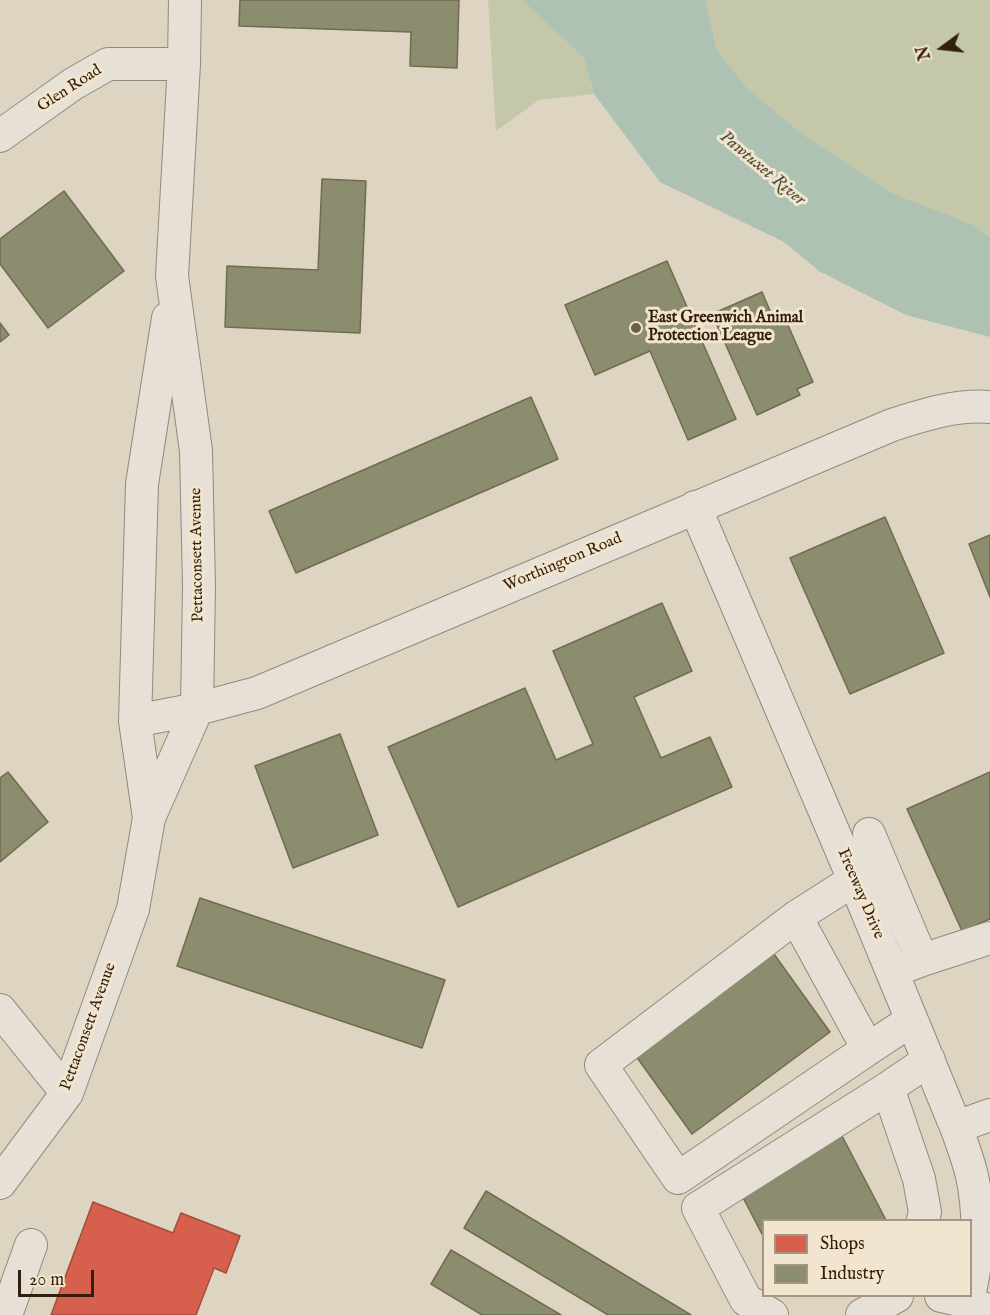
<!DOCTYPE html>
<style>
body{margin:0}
#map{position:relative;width:990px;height:1315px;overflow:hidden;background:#ded4c2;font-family:"IM FELL English",serif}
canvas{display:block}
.legend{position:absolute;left:762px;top:1219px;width:210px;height:78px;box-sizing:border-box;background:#f2e5cf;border:2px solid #a69681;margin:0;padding:8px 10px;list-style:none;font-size:18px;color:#331f0b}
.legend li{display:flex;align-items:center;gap:12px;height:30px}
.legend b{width:30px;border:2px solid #a69681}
.north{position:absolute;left:912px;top:18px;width:60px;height:60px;-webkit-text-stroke:4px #f2e5cf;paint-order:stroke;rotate:255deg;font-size:16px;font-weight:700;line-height:24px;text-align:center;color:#331f0b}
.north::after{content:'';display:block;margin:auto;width:21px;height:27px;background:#331f0b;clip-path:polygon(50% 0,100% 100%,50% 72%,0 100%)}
.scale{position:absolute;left:18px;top:1270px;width:76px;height:27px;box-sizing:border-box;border:3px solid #331f0b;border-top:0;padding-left:8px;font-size:18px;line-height:21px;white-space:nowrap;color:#331f0b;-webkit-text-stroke:4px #f2e5cf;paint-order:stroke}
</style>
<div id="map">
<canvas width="990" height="1315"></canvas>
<ul class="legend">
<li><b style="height:16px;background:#d6604d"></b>Shops</li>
<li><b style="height:16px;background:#8c8c6e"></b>Industry</li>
</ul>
<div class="north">N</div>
<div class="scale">20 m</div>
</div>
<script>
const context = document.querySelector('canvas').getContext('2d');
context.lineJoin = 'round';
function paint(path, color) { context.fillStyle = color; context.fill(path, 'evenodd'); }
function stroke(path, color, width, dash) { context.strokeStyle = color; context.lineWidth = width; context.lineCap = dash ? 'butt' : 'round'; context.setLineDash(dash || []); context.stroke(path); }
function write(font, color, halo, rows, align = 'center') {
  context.font = font + ' "IM FELL English",serif'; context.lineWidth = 6; context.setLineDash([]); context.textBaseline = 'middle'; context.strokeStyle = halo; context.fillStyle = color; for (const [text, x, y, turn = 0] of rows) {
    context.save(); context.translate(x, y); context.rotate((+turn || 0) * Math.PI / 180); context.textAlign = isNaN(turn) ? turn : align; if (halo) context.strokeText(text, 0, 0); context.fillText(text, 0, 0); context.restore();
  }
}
paint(new Path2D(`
 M 488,0 L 522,0 L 584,58 L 594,94 L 539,100 L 496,131 Z
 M 705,0 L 990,0 L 990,237 L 971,224 L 893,195 L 805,136 L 747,88 L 717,50 Z`), '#c5c8a8');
paint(new Path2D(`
 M 522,0 L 705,0 L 717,50 L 747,88 L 805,136 L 893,194 L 971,224 L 990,237 L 990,337 L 906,315 L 819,271 L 784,242 L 660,182 L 594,94 L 584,58 Z`), '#adc2b2');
const shops = new Path2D(`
 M 93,1202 L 173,1233 L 181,1213 L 240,1236 L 226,1273 L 214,1268 L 196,1315 L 51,1315 Z`);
paint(shops, '#d6604d');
stroke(shops, '#a54c39', 1.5);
const industry = new Path2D(`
 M 240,0 L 459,0 L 457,68 L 410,66 L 411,32 L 239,26 Z
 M 322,179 L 366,181 L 360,333 L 225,327 L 227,266 L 318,270 Z
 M 64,191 L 124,271 L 48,328 L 0,264 L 0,239 Z
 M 667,261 L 736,419 L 688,440 L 650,351 L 595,375 L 565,305 Z
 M 762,292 L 774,320 L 784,316 L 813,382 L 797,389 L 800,395 L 757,415 L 712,314 Z
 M 0,323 L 9,335 L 0,342 Z
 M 531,397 L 558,459 L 296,573 L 269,511 Z
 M 885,517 L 944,653 L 850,694 L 790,558 Z
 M 990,535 L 990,597 L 969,544 Z
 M 662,603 L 692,671 L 634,697 L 661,758 L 710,737 L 732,787 L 458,907 L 388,747 L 525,688 L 556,760 L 593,744 L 553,651 Z
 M 340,734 L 378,835 L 293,868 L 255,766 Z
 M 8,772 L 48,822 L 0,862 L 0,778 Z
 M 990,772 L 990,919 L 962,931 L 907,809 Z
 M 200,898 L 445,980 L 422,1048 L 177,966 Z
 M 771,950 L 830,1032 L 692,1134 L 633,1052 Z
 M 841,1134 L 886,1220 L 764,1220 L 764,1238 L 738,1188 Z
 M 486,1191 L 691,1315 L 608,1315 L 464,1228 Z
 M 451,1250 L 561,1315 L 482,1315 L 431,1284 Z`);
paint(industry, '#8c8c6e');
stroke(industry, '#716b50', 1.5);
const minor = new Path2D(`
 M 0,136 L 73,84 L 108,64 L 184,64
 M 695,507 L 854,880 L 956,1127 C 962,1143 968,1159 972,1176 C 980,1213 978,1255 970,1292
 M 135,721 L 197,709 L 257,693 L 892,425 C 923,415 957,404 990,407
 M 149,818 L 135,721 L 142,484 L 168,318
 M 869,834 L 922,960
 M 854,880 L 796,917 L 601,1065 L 678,1178 L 868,1049 L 912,1020
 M 796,917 L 868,1049
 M 901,968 L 922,960 L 990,938
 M 0,1010 L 67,1093
 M 888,1088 L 919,1179 L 925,1212 L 923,1220
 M 956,1127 L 990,1115
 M 0,1183 L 67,1093 L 133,909 L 149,818 L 197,709 L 199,586 L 196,451 L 172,276 L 184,64 L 185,0
 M 941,1296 L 968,1302 L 990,1311
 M 6,1315 L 31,1245
 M 772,1315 L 746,1300 L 698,1208 L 888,1088 L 929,1060
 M 862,1315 L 897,1296`);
stroke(minor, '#92897d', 34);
stroke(minor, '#e6e0d6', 32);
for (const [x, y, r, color] of [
 [636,328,6,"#6f5e4b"]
]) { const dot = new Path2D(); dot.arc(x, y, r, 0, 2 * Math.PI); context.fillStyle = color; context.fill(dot); stroke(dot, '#f2e5cf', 2); }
write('16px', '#331f0b', '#f2e5cf', [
 ["Glen Road",70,89,-33],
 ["Pettaconsett Avenue",198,555,-91],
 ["Worthington Road",563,563,-23],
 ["Freeway Drive",860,894,67],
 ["Pettaconsett Avenue",89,1027,-70]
]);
write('bold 16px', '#331f0b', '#f2e5cf', [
 ["East Greenwich Animal",648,319],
 ["Protection League",648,337]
], 'left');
write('italic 18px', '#514e3b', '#f2e5cf', [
 ["Pawtuxet River",762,169,40]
]);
</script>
